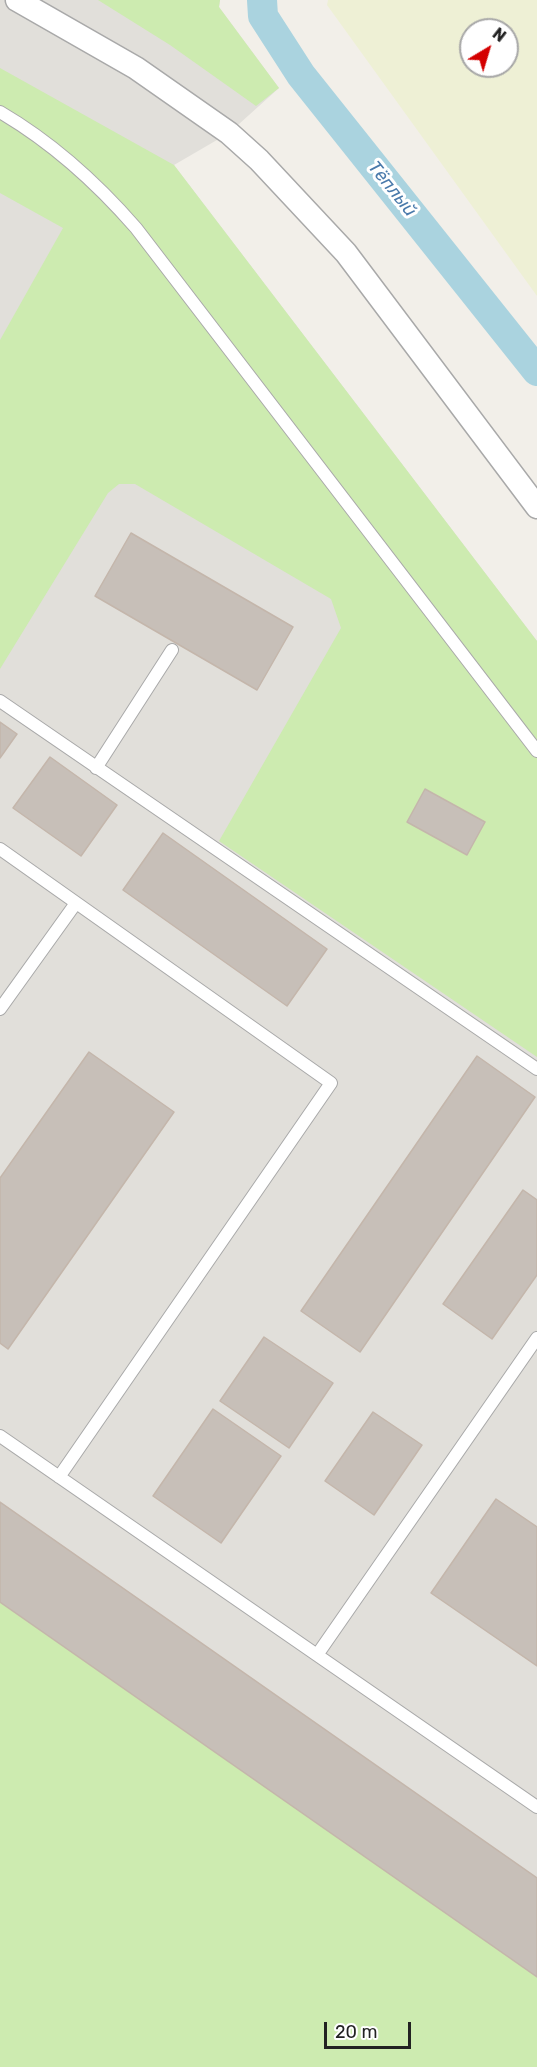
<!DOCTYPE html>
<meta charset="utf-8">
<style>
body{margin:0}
#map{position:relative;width:537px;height:2067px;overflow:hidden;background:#f2efe9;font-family:Rubik,sans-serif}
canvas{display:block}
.north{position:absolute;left:459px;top:18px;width:60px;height:60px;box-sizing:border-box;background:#fff;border:2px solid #a7a7a7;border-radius:50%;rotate:38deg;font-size:16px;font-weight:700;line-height:24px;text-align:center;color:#222}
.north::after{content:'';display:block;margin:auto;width:21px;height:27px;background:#d40000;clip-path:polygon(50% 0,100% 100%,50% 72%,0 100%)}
.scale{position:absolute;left:324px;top:2022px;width:87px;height:27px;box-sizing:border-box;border:3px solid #222;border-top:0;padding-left:8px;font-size:18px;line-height:21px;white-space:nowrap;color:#222;-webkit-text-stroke:4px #fff;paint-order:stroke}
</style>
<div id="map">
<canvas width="537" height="2067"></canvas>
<div class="north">N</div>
<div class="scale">20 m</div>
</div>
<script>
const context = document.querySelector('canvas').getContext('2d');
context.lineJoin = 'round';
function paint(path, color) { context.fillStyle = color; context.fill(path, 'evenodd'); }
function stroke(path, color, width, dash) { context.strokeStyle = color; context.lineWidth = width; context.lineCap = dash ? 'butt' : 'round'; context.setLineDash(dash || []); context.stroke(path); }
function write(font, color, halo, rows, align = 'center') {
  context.font = font + ' Rubik,sans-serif'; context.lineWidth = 6; context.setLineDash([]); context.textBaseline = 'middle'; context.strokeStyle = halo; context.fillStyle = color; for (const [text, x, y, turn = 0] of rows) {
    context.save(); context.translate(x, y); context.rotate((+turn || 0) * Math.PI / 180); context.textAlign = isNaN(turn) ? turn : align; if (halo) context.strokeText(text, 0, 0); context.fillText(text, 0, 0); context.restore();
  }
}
paint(new Path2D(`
 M 0,0 L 220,0 L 219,7 L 279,88 L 229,133 L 174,165 L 537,641 L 537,2067 L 0,2067 Z`), '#e1dfda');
paint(new Path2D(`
 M 328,0 L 537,0 L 537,296 L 327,5 ZM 471,30 L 507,30 L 507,66 L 471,66 Z`), '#eef0d5');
paint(new Path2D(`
 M 98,0 L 220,0 L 219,7 L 279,88 L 256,106 L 170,45 Z
 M 0,68 L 174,165 L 537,641 L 537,1057 L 219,841 L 341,628 L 331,599 L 135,484 L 119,484 L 108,493 L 0,669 L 0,340 L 63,228 L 0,193 Z
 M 0,1602 L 537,1977 L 537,2067 L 0,2067 Z`), '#cdebb0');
stroke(new Path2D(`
 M 262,0 L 263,16 L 301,75 L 537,371`), '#aad3df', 30);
const building = new Path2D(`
 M 131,533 L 293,627 L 257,690 L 95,596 Z
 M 0,722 L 17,734 L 0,758 Z
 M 50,757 L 117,805 L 81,856 L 13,808 Z
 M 425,789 L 485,822 L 467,855 L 407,822 Z
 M 163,833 L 327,949 L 287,1006 L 123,890 Z
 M 89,1052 L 174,1112 L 8,1349 L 0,1343 L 0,1178 Z
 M 477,1056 L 535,1097 L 360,1352 L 301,1311 Z
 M 523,1190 L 537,1200 L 537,1275 L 492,1339 L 443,1304 Z
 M 264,1337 L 333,1383 L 289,1448 L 220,1401 Z
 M 213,1409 L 281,1456 L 221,1543 L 153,1496 Z
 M 373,1412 L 422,1445 L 374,1515 L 325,1481 Z
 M 496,1499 L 537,1527 L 537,1666 L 431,1593 Z
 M 0,1502 L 537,1878 L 537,1977 L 0,1602 Z`);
paint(building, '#c7bfb8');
stroke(building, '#c4b6ab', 1.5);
const service = new Path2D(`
 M 0,112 C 53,143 96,182 136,228 L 537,751
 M 0,701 L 537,1069
 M 96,768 L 172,650
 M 0,849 L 331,1083 L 59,1477
 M 0,1009 L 76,903
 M 0,1436 L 537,1807
 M 317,1655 L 537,1338`);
const minor = new Path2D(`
 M 17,0 L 136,68 L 229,133 L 259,160 L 346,253 L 537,507`);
stroke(service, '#a9a9a9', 14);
stroke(minor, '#a9a9a9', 25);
stroke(service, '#fff', 12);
stroke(minor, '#fff', 22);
write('italic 18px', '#4a7aab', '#fff', [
 ["Тёплый",392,189,51]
]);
</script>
